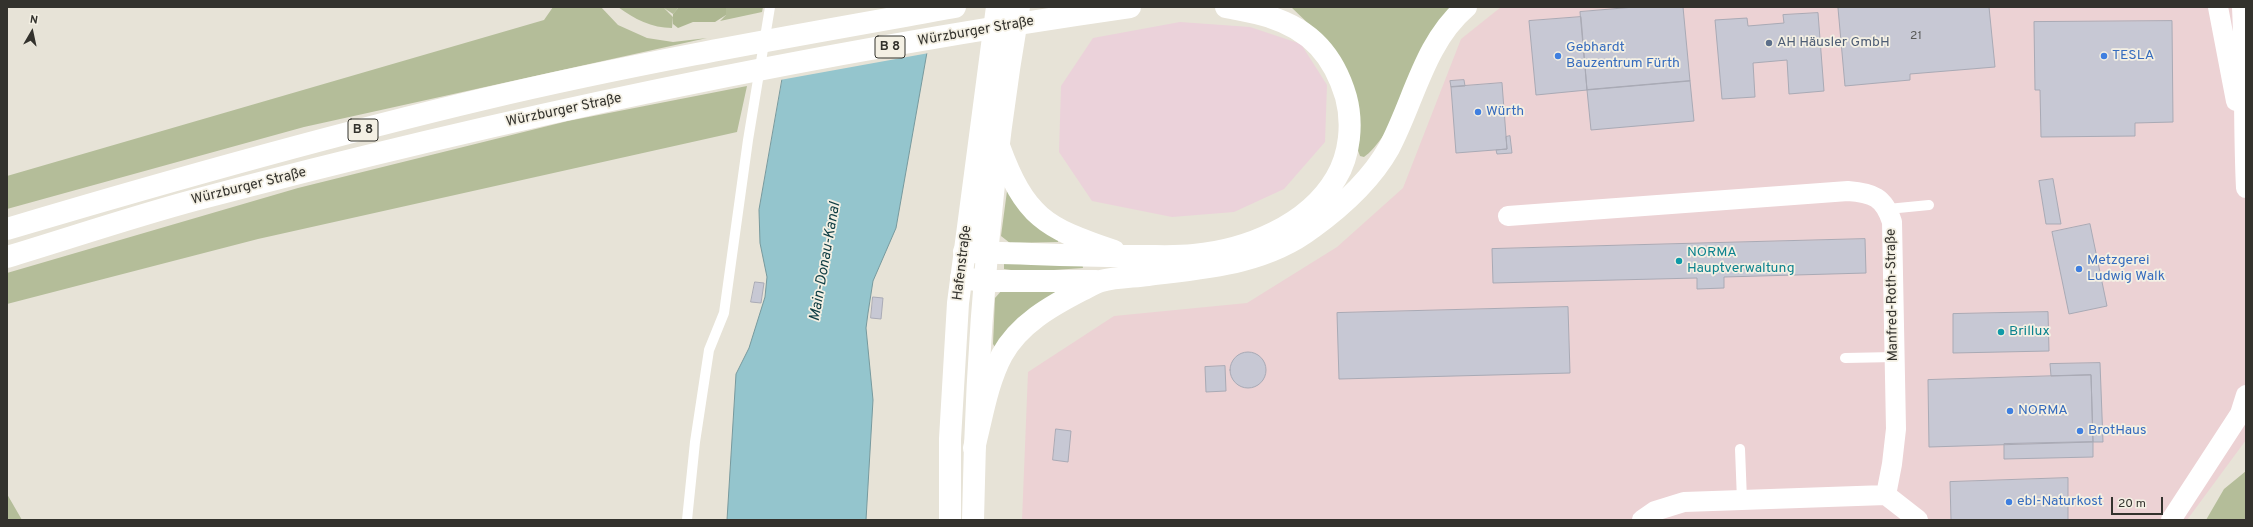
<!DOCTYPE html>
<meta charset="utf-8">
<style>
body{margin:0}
#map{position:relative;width:2253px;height:527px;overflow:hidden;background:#e7e3d7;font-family:Overpass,sans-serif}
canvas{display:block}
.frame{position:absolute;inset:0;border:8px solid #33322d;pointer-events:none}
.north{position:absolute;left:12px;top:12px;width:40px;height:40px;-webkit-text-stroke:3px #f4f0e4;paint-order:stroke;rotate:9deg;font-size:11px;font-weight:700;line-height:16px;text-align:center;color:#33322d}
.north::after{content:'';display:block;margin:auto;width:14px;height:18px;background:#33322d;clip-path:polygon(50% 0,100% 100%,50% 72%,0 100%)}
.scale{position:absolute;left:2111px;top:497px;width:52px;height:18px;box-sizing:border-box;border:2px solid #33322d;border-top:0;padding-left:5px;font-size:12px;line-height:14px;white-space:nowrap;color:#33322d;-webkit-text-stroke:3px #f4f0e4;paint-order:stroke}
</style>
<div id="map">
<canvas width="2253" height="527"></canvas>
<div class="frame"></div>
<div class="north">N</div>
<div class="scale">20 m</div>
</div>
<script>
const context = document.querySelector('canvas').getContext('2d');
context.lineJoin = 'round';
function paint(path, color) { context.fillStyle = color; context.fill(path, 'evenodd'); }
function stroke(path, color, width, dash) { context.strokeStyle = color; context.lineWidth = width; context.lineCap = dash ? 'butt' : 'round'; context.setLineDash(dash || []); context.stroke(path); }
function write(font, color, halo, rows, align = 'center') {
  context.font = font + ' Overpass,sans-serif'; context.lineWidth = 3.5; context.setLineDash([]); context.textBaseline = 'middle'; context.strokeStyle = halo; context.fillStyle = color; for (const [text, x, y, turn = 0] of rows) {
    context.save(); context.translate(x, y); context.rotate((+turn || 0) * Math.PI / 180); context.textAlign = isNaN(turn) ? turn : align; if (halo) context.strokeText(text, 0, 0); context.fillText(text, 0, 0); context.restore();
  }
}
paint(new Path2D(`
 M 1501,7 L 2246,7 L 2246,440 L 2187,520 L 1022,520 L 1028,372 L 1114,316 L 1247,303 L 1337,247 L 1403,188 L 1461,39 Z`), '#ecd2d4');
paint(new Path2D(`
 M 1180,22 L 1250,27 L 1301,44 L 1327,85 L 1325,142 L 1284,189 L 1234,212 L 1172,217 L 1092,201 L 1059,152 L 1061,86 L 1093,38 Z`), '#ebd2da');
paint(new Path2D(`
 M 553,7 L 601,7 L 618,25 L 647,38 L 673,42 L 707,38 L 304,127 L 7,209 L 7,176 L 544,20 Z
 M 618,7 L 679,7 L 673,14 L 664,8 L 673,17 L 672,28 C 652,28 634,19 618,7 Z
 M 726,7 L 763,7 L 762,12 L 720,21 L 726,15 Z
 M 1291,7 L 1453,7 C 1437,38 1389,142 1364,157 L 1360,156 L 1313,28 Z
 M 747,86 L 737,132 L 258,239 L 7,304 L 7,273 L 298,188 L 568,121 Z
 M 1007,191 L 1058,240 L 1058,242 L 1010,243 L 1001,236 Z
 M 1082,262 L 1083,268 L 1025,272 L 1004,269 L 1004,263 Z
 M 1002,290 L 1058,292 L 995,347 L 993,344 L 995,298 Z
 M 2246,471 L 2246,520 L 2206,520 L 2224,489 Z
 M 7,494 L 22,520 L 7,520 Z`), '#b4bd99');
paint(new Path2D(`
 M 679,7 L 726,7 L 726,15 L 715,22 L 693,22 L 678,28 L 673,24 L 673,14 Z`), '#adb791');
const water = new Path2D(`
 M 795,7 L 935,7 L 896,228 L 873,281 L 868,313 L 866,328 L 873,400 L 866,520 L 727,520 L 736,374 L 749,348 L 765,297 L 767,277 L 760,243 L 759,210 Z`);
paint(water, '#94c5cd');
stroke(water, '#77999d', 1);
paint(new Path2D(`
 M 801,7 L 937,7 L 929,53 L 780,80 L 793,8 Z`), '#e7e3d7');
const building = new Path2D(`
 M 1635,7 L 1683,7 L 1690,81 L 1587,90 L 1580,12 Z
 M 1849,7 L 1989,7 L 1995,67 L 1910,74 L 1910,80 L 1845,86 L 1838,8 Z
 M 1818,13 L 1824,91 L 1789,94 L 1787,60 L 1753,63 L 1755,97 L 1722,99 L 1715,20 L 1747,18 L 1748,26 L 1784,23 L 1783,15 Z
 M 1581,17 L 1587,90 L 1536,95 L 1529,21 Z
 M 2172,21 L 2173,122 L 2135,123 L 2135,136 L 2041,137 L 2040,90 L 2035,90 L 2034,22 Z
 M 1464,80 L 1465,86 L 1451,87 L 1450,81 Z
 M 1690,81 L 1694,121 L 1591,130 L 1587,90 Z
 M 1502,83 L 1507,149 L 1456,153 L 1451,87 Z
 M 1510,136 L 1512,153 L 1497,154 L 1496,150 L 1507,149 L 1506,137 Z
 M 2053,179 L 2061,224 L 2046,224 L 2039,181 Z
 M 2090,224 L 2107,306 L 2069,314 L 2052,232 Z
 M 1865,239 L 1866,273 L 1724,277 L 1724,288 L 1697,289 L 1697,278 L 1493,283 L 1492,249 Z
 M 755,282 L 764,283 L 761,303 L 751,302 Z
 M 873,297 L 883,298 L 881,319 L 871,318 Z
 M 1568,307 L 1570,373 L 1339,379 L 1337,313 Z
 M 2048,312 L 2049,351 L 1953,353 L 1953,314 Z
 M1230 370a18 18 0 1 1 36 0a18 18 0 1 1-36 0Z
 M 2100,363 L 2103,442 L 2093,442 L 2091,375 L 2051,376 L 2050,364 Z
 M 1225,366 L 1226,391 L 1206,392 L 1205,367 Z
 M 2091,375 L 2093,442 L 1929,447 L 1928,380 Z
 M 1056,429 L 1071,431 L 1068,462 L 1053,460 Z
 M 2093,442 L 2093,457 L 2004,459 L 2004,444 Z
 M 2068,478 L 2068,520 L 1951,520 L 1950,482 Z`);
paint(building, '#c7c8d4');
stroke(building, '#a9aab5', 1);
stroke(new Path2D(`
 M 1888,209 L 1929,205
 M 1845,358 L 1895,357
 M 1740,449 L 1742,500
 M 687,520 L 695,442 L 709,350 L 724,313 L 748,140 L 770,7`), '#fff', 10);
stroke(new Path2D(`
 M 2218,7 L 2236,101
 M 2242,7 C 2245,68 2243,128 2246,188
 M 1508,216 L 1848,191 C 1873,193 1884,197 1892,222 L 1896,429 L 1892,464 L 1886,495
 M 1886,495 L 1918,520
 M 1642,520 L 1655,511 L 1684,502 L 1886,495
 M 2171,520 L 2240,414 L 2246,395`), '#fff', 20);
stroke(new Path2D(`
 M 950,520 L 950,439 L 958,303 L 997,7
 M 973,520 C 976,349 990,176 1019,7`), '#fff', 22);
stroke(new Path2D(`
 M 999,146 C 1025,217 1045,228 1114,251
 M 7,229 C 165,182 324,137 484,99 C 640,62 798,35 955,7
 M 964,252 C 1024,253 1083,257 1142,256 C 1159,256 1177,257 1194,255 C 1246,250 1308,226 1336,178 C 1350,155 1353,123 1346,97 C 1334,56 1311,30 1270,17 C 1256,12 1240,10 1226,7
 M 7,257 C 70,238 132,217 195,200 C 503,118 815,52 1130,7
 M 961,278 L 985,281 L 1096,281
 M 974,448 C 982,418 987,383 1002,355 C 1019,324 1051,306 1082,290 C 1088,287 1095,283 1101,281 C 1116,277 1133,277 1148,275 C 1205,268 1265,264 1312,228 C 1341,207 1371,180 1389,148 C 1414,101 1424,43 1466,7`), '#fff', 22);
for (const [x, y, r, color] of [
 [1769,43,4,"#5c6f8a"],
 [1558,56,4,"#3f7fe0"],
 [2104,56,4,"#3f7fe0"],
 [1478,112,4,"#3f7fe0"],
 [1679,261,4,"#0f9aa8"],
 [2079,269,4,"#3f7fe0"],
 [2001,332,4,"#0f9aa8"],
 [2010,411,4,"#3f7fe0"],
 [2080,431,4,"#3f7fe0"],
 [2009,502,4,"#3f7fe0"]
]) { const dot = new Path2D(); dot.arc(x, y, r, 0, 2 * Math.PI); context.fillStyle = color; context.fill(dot); stroke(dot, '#f4f0e4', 1.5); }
write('12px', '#585857', null, [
 ["21",1916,37]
]);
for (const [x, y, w] of [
 [890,47,30],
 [363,130,30]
]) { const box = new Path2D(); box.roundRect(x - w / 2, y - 11, w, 22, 3); context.fillStyle = '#f4f0e4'; context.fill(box); stroke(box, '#33322d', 1); }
write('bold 13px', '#33322d', null, [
 ["B 8",890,47],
 ["B 8",363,130]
]);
write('14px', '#33322d', '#f4f0e4', [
 ["Würzburger Straße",976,32,-10],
 ["Würzburger Straße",564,111,-12],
 ["Würzburger Straße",249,187,-14],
 ["Hafenstraße",963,263,-83],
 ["Manfred-Roth-Straße",1893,295,-91]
]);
write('14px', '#4e5e75', '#f4f0e4', [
 ["AH Häusler GmbH",1777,43]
], 'left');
write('14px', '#366cbe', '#f4f0e4', [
 ["Gebhardt",1566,48],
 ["Bauzentrum Fürth",1566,64],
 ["TESLA",2112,56],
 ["Würth",1486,112],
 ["Metzgerei",2087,261],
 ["Ludwig Walk",2087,277],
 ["NORMA",2018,411],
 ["BrotHaus",2088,431],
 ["ebl-Naturkost",2017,502]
], 'left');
write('14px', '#0d838f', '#f4f0e4', [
 ["NORMA",1687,253],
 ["Hauptverwaltung",1687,269],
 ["Brillux",2009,332]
], 'left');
write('italic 15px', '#0d3c42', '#f4f0e4', [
 ["Main-Donau-Kanal",826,262,-80]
]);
</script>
